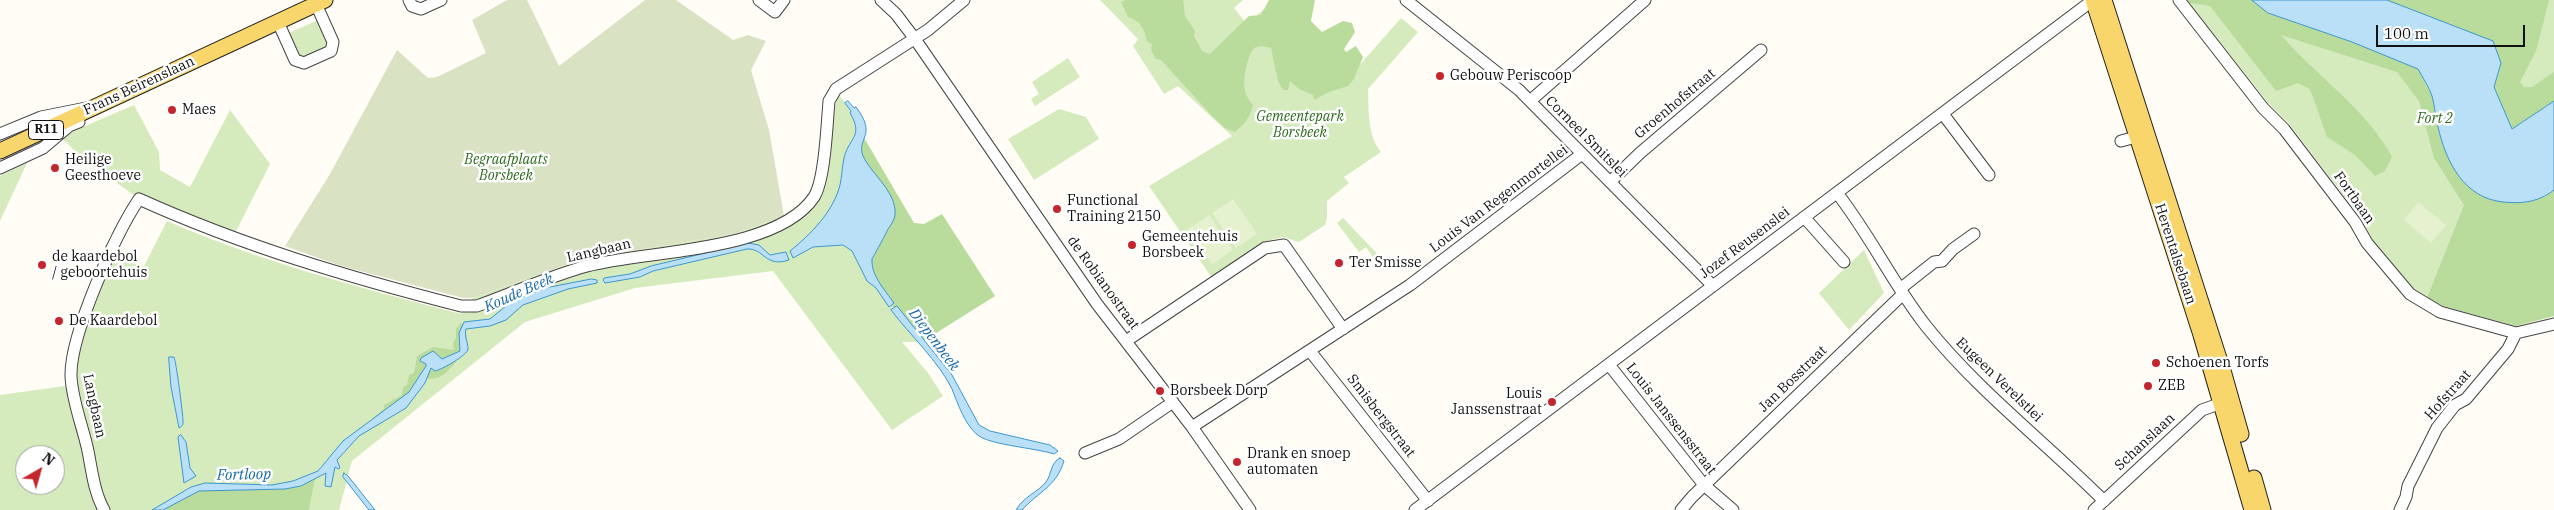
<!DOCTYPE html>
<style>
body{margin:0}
#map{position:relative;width:2554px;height:510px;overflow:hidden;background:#fffdf5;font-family:"IBM Plex Serif",serif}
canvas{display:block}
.north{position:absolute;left:15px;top:445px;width:50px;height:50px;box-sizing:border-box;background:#fff;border:1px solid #a0a0a0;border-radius:50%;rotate:38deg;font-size:14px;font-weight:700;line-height:20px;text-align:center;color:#111}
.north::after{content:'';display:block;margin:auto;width:18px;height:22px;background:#c4262e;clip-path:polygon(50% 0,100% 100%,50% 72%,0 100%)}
.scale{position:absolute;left:2376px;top:25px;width:149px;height:22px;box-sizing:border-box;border:2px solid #111;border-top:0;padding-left:6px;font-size:15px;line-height:18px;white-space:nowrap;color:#111;-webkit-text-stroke:4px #fff;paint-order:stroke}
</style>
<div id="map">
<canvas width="2554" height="510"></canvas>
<div class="north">N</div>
<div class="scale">100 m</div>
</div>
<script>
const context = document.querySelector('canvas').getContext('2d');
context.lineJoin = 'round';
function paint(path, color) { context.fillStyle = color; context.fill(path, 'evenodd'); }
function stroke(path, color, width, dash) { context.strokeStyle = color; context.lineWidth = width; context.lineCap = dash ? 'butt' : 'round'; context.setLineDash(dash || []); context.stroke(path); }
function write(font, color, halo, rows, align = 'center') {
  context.font = font + ' "IBM Plex Serif",serif'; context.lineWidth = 5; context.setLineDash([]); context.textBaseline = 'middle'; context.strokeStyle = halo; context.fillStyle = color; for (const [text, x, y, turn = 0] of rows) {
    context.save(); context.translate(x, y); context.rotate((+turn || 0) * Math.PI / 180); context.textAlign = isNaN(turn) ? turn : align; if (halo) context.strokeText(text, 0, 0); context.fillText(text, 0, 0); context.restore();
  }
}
paint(new Path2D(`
 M 1100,0 L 1243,0 L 1234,8 L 1247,24 L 1264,9 L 1350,76 L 1401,18 L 1418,32 L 1368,89 C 1369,110 1367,135 1381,152 L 1344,177 L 1349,183 L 1327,201 L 1327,218 L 1325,225 L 1299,242 L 1283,237 L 1267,241 L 1212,278 L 1149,186 L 1232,136 L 1178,86 L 1164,94 L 1133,46 L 1138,39 Z
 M 2187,0 L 2554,0 L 2554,316 L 2516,326 L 2443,306 L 2414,289 L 2372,239 L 2361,218 L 2289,124 L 2268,103 Z
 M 320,19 L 329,47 L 303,59 L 298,58 L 287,34 Z
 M 1068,58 L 1080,77 L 1035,106 L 1031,99 L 1039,94 L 1032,82 Z
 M 839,95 L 857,117 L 875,281 L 919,342 L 902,342 L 928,373 L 943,396 L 892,430 L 773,271 L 635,288 L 525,322 L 352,461 L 339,510 L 309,510 L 316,476 L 306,482 L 157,510 L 0,510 L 0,395 L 72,385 L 72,362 L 109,255 L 144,266 L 167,221 C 261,262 361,288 461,314 L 473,298 L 583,259 L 734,234 L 784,216 L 787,227 C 832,209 822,133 839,95 ZM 25,455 L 55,455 L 55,485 L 25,485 Z
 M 134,105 L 159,152 L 160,170 L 190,187 L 230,110 L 270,164 L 233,237 L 139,199 L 81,157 L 64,140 L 63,138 L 69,133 Z
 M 1059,109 L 1086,117 L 1099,139 L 1034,180 L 1008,139 Z
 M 27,163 L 0,221 L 0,176 Z
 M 1343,218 L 1388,265 L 1381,269 L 1366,247 L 1359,252 L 1337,223 Z
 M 1864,250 L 1884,293 L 1849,330 L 1819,293 Z`), '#d5ebbd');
paint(new Path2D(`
 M 1126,0 L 1183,0 L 1185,16 L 1195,31 L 1194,36 L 1202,51 L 1210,54 L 1249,16 L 1261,15 L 1269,0 L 1315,0 L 1311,21 L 1322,32 L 1343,21 L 1352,23 L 1355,32 L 1344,49 L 1346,52 L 1356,46 L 1363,57 L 1354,79 L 1348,86 L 1329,92 L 1314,100 L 1313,95 L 1299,89 L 1290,81 L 1288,90 L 1283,90 L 1278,81 L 1271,48 C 1252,43 1252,49 1247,64 C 1243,79 1242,93 1253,105 C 1250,118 1245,123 1235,132 L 1225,128 L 1214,118 L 1161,60 L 1156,59 L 1151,50 L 1152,44 L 1147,41 C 1145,30 1140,20 1128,17 L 1121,2 Z
 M 2187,0 L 2252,0 L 2268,13 L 2352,42 L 2418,69 L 2432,96 L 2438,127 L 2448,159 L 2545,197 L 2554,190 L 2554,316 L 2516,326 L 2443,306 L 2427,298 L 2464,205 L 2434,158 L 2419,101 L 2397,72 L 2281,35 C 2317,77 2365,107 2392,157 L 2385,171 L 2375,176 L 2355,155 L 2327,137 L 2310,89 L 2298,83 L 2276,91 L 2210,6 L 2190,3 Z
 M 2387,0 L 2549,0 L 2536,51 L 2520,82 L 2524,87 L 2532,87 L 2554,72 L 2554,101 L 2512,129 L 2494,87 L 2501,63 Z
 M 863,136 L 914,223 L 924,224 L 942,214 L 995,296 L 922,342 L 919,342 L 875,282 L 856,189 Z
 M 462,323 L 466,329 L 467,348 C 454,362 446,383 424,378 L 405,407 L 376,427 L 372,419 L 384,409 L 384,405 L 402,395 L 403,387 L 407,385 L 409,375 L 414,373 L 417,356 L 433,347 L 454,350 L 453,343 L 456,338 L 456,328 Z
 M 316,476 L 309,510 L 157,510 L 194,489 L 277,487 Z`), '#b9dc9c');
paint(new Path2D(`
 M 507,0 L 527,0 L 559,66 L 645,0 L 676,0 L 733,40 L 748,35 L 766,41 L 751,70 L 769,130 L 784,216 L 734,234 L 583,259 L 473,298 L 463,298 L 341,266 L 285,246 L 330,174 L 397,50 L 428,78 L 437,77 L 486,53 L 472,20 Z`), '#d9e3c4');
paint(new Path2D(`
 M 1233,199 L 1257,234 L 1236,248 L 1212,213 Z
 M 2418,202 L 2446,225 L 2431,243 L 2404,220 Z
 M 1209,215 L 1233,250 L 1212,264 L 1188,229 Z`), '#e6f2cf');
const water = new Path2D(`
 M 2252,0 L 2387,0 L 2493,41 L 2501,63 L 2494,87 L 2512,129 L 2554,101 L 2554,190 C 2538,202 2523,204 2503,202 C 2464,198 2446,162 2438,127 C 2435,117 2435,106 2432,96 C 2429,87 2423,78 2418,69 L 2352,42 L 2268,13 Z
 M 848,101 L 854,108 L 856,107 C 878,136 856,138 863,156 C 872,175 897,192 895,215 C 894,221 891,225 888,229 C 886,234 873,257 872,259 C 871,276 885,290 894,303 L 889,307 L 876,288 L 867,281 L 852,251 L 843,245 L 813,247 L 793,258 L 790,251 C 811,234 833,212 840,185 C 842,176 842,167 844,158 C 849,137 864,137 850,113 L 851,111 L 845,103 Z
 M 748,243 L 759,245 L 770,255 L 786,252 L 789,260 C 765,268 764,248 747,249 L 653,271 L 640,277 L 605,283 L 603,280 L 604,278 L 630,274 L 651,266 Z
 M 592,279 L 597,280 L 597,283 L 568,289 L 523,305 L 506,320 L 490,326 L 466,329 C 464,336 468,342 468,349 C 468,355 441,370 435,371 L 431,368 L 425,383 L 406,408 L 359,436 L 337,460 L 340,468 L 338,469 L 335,467 L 331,487 L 325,486 L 326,473 L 301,486 L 285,489 L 199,491 L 163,510 L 152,510 L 191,487 L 205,483 L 272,485 L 293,481 L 318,471 L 343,441 L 409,392 L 426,366 L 426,364 L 420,361 L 421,358 L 433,351 L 442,359 L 460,351 L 459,333 L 464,322 L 490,319 L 512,301 L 545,288 Z
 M 897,306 L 952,375 L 979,425 L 990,431 L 1050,445 L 1058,451 L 1054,454 C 1035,448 992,445 979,436 C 965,426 958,404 952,389 C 939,362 910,335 891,310 Z
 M 169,357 L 174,357 C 176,361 183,414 183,421 C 183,426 183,425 179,428 L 171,387 Z
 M 181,435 L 186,442 L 190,468 L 196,476 L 184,483 L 178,437 Z
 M 1060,458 L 1064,461 C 1056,487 1038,492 1022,510 L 1016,510 C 1024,496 1037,493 1046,482 C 1052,474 1050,463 1060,458 Z
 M 344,473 L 348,476 L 375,510 L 369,510 L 343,477 Z`);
paint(water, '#b9e0f7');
stroke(water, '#3f96cf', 1);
const minor = new Path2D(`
 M 409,0 L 412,6 L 421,9 L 441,0
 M 759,0 L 775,12 L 784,0
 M 881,0 L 896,14 L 915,39 L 1097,304 L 1192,427 L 1250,510
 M 1406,0 L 1519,90 L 1713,286
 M 2179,0 L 2263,108 L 2284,129 L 2355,222 L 2367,243 L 2410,294 L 2440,312 L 2516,333 L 2554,324
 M 278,22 L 295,60 L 304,63 L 331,51 L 333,42 L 316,4
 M 1530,101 L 1645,0
 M 1943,114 L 1989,175
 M 0,134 L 41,117 L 86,108
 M 2121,141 L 2136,137
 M 0,168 L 43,148 L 69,126 L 79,122
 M 1610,182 L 1640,153 L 1761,50
 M 1837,193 C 1870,235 1893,284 1926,326 C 1978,391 2045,442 2104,501
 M 1804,217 L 1844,262
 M 1900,289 L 1934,262 L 1942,261 L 1953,249 L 1974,234
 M 1126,341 L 1265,248 L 1284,245 L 1343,329
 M 1310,351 L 1428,501
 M 1610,366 L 1704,485 L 1733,510
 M 1192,427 L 1410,285 L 1582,154
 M 1085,453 L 1119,439 L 1173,402
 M 104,510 C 94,492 92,471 88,451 C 83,427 72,401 71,376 C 70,335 115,235 139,199 C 243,246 351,278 461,306 L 477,306 C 513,293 550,276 587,266 C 648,250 777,252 814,197 C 825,180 827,123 829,101 L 836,89 L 928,30 L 964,0
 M 1415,510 L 2093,0
 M 1681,510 L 1692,497 L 1903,294
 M 2094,510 L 2202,410 L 2227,401
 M 2400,510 L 2406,497 L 2408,486 L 2437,428 L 2455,405 L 2466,399 L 2508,349 L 2516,333`);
const major = new Path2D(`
 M 2093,0 L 2201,335 L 2252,510
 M 2104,0 L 2224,374 L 2241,434
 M 0,151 L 325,0
 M 2254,478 L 2263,510`);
stroke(minor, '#444', 13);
stroke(major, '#222', 17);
stroke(minor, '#fff', 11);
stroke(major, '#f9d66b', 15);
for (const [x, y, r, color] of [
 [1440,76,5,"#c4262e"],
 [172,110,5,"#c4262e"],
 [55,168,5,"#c4262e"],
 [1057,209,5,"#c4262e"],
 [1132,245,5,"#c4262e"],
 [1339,263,5,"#c4262e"],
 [42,265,5,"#c4262e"],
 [59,321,5,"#c4262e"],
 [2156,363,5,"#c4262e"],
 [2148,386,5,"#c4262e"],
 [1160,391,5,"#c4262e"],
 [1552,402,5,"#c4262e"],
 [1237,462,5,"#c4262e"]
]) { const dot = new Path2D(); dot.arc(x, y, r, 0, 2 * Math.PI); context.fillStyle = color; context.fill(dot); stroke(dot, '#fff', 2); }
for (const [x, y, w] of [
 [46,130,35]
]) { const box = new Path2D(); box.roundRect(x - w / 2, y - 9.5, w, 19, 4); context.fillStyle = '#fff'; context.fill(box); stroke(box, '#111', 1); }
write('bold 12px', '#111', null, [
 ["R11",46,130]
]);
write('14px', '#111', '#fff', [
 ["Gebouw Periscoop",1450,76],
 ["Maes",182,110],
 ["Heilige",65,160],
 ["Geesthoeve",65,176],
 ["Functional",1067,201],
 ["Training 2150",1067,217],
 ["Gemeentehuis",1142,237],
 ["Borsbeek",1142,253],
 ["de kaardebol",52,257],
 ["/ geboortehuis",52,273],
 ["Ter Smisse",1349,263],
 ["De Kaardebol",69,321],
 ["Schoenen Torfs",2166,363],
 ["ZEB",2158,386],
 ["Borsbeek Dorp",1170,391],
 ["Louis",1542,394,"right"],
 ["Janssenstraat",1542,410,"right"],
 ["Drank en snoep",1247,454],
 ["automaten",1247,470]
], 'left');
write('14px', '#111', '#fff', [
 ["Frans Beirenslaan",139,86,-25],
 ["Groenhofstraat",1675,104,-40],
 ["Corneel Smitslei",1586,137,45],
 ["Fortbaan",2354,198,55],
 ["Louis Van Regenmortellei",1499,199,-37],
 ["Jozef Reusenslei",1745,243,-37],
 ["Langbaan",599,251,-13],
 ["Herentalsebaan",2175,254,72],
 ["de Robianostraat",1103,283,54],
 ["Jan Bosstraat",1793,379,-44],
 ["Eugeen Verelstlei",1999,380,44],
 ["Hofstraat",2448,395,-48],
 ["Langbaan",94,406,78],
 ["Smisbergstraat",1381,416,52],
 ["Louis Janssensstraat",1671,419,52],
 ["Schanslaan",2145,442,-43]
]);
write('italic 14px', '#2f6b1f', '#fff', [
 ["Gemeentepark",1300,117],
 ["Borsbeek",1300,133],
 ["Fort 2",2435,119],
 ["Begraafplaats",506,160],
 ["Borsbeek",506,176]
]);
write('italic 15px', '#1768a6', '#fff', [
 ["Koude Beek",519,293,-24],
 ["Diepenbeek",934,340,53],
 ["Fortloop",244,475,-1]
]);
</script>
